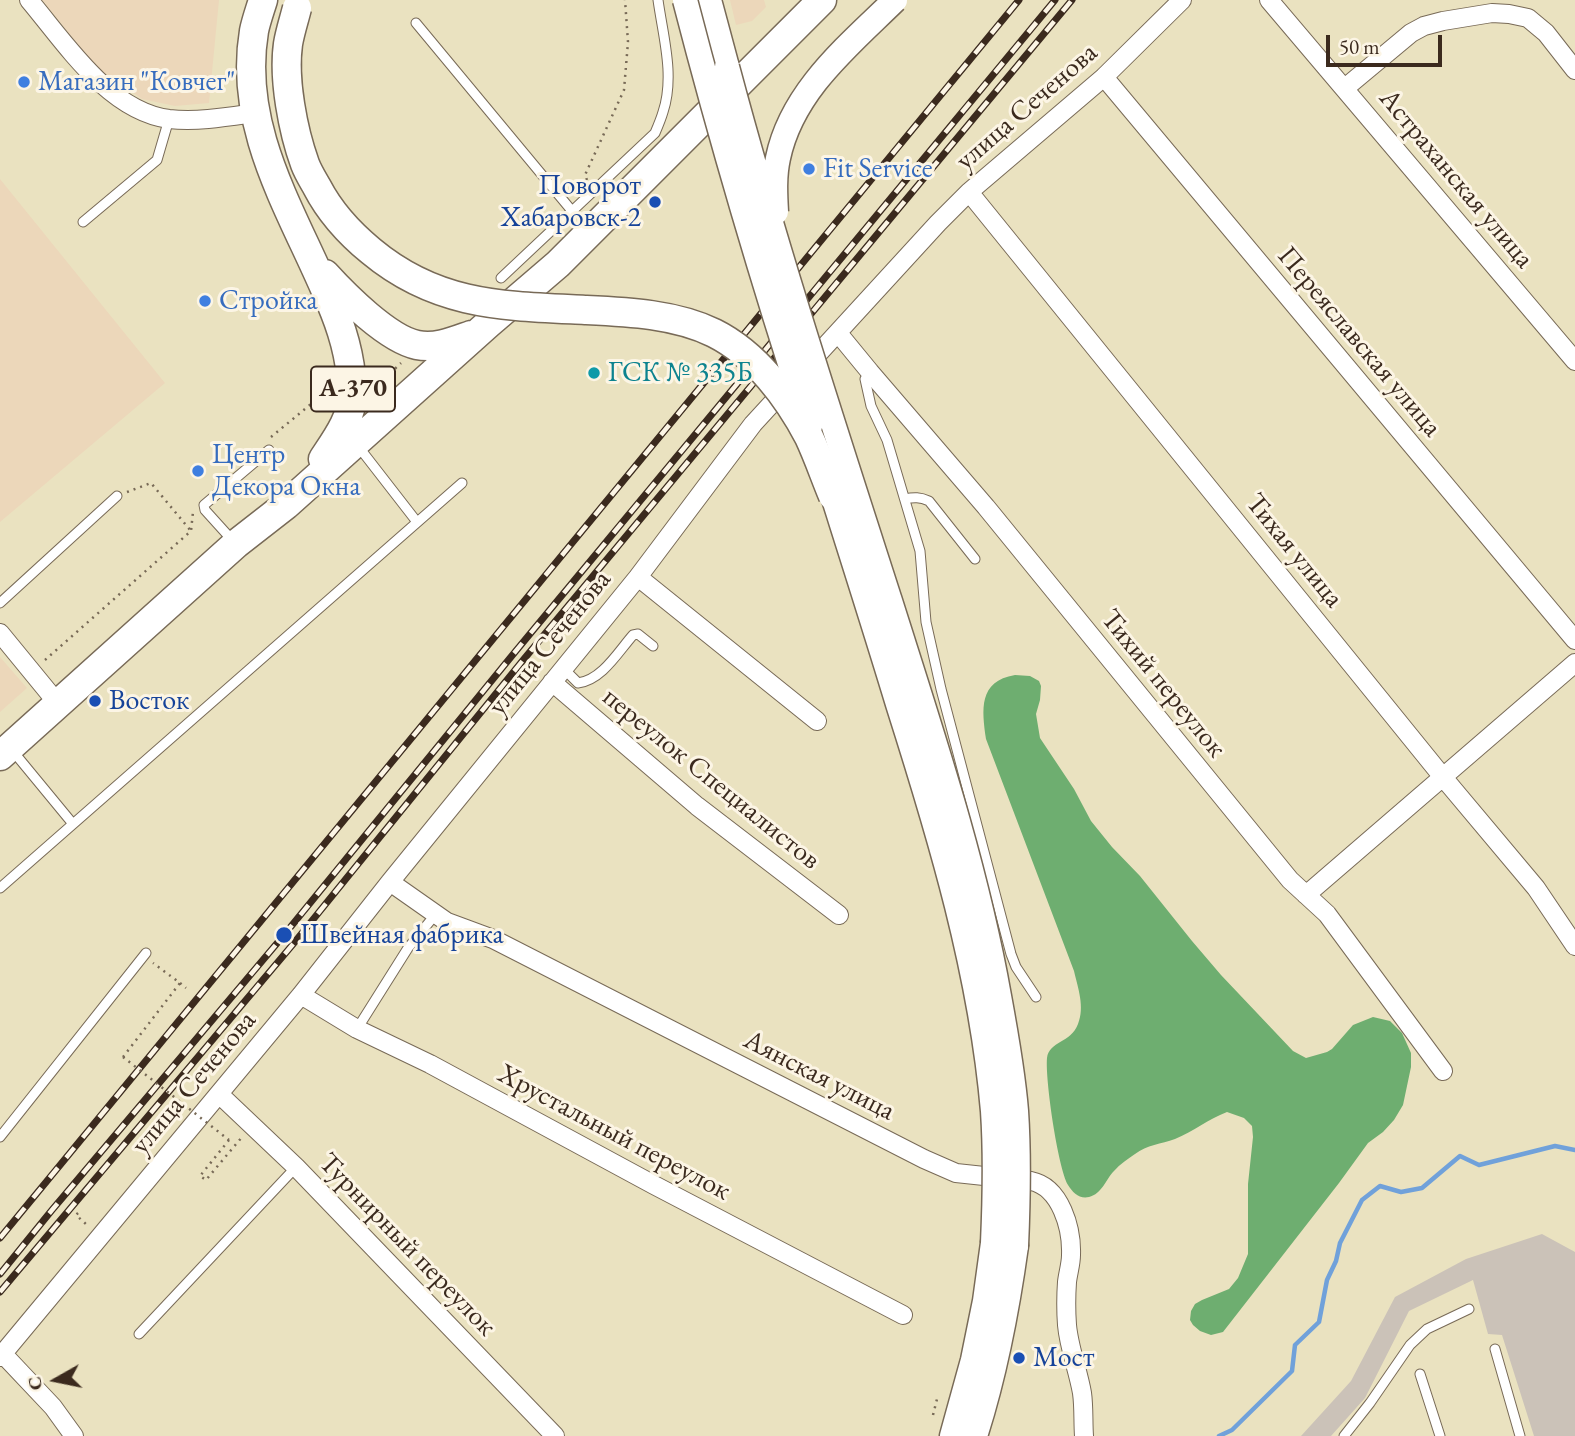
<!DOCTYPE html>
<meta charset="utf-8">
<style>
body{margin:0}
#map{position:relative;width:1575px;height:1436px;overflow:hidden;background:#eae2c0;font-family:"EB Garamond",serif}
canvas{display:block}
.north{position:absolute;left:21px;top:1345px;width:70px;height:70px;-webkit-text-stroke:5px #fcf5e5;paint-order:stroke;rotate:261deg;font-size:19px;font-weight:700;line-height:28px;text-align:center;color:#3b2a1e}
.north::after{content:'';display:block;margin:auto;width:24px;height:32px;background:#3b2a1e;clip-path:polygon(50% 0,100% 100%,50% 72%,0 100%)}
.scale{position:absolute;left:1326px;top:35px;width:116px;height:32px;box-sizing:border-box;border:4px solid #3b2a1e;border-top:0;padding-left:9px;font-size:21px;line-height:24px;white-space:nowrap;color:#3b2a1e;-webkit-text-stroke:5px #fcf5e5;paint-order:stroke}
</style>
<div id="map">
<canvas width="1575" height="1436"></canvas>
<div class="north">С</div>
<div class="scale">50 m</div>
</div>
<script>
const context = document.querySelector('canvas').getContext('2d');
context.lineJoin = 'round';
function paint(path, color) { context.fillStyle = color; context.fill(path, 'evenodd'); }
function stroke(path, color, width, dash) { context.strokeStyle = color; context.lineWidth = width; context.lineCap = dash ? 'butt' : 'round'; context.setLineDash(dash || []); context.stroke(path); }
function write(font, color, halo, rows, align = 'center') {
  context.font = font + ' "EB Garamond",serif'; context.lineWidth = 6; context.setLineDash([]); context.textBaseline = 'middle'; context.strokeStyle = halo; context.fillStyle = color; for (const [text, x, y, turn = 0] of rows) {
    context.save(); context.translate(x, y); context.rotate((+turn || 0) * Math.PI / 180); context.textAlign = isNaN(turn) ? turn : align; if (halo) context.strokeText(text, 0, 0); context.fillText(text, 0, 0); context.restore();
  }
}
paint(new Path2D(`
 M 42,0 L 219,0 L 209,103 L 175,106 L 142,99 L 96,67 Z
 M 730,0 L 764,0 L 766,7 L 752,21 L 736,25 Z
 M 0,179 L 165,383 L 0,522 Z
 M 0,657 L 27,688 L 0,712 Z`), '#ecd7ba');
paint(new Path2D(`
 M 1542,1234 L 1575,1252 L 1575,1436 L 1534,1436 L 1502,1335 L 1488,1334 L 1473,1280 L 1409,1311 L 1365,1398 L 1331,1436 L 1301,1436 L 1351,1381 L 1395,1297 L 1466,1259 Z`), '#cbc2b8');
paint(new Path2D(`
 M 1015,675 L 1030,676 L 1039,681 L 1041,686 L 1040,700 L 1036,714 L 1040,738 L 1074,789 L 1091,821 L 1112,847 L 1140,876 L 1192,941 L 1221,975 L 1293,1051 L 1306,1058 L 1327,1052 L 1332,1049 L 1353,1025 L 1373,1017 L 1390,1021 L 1402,1033 L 1411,1053 L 1411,1067 L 1403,1105 L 1394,1120 L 1383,1132 L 1368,1143 L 1339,1183 L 1223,1332 L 1211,1335 L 1200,1331 L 1193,1325 L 1190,1320 L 1191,1311 L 1195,1304 L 1202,1300 L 1229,1289 L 1238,1278 L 1248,1254 L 1248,1184 L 1253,1137 L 1252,1126 L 1244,1118 L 1227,1112 C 1208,1119 1193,1132 1175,1139 C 1161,1144 1147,1145 1135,1154 C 1128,1159 1120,1164 1114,1171 C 1106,1179 1102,1194 1089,1197 C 1079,1199 1073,1193 1068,1185 C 1058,1167 1045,1080 1047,1058 C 1049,1041 1071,1043 1078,1024 C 1085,1007 1078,988 1074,971 L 986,739 C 982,710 978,681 1015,675 Z`), '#6eae70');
stroke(new Path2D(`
 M 1219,1436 L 1232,1430 L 1292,1371 L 1295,1345 L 1319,1322 L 1327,1280 L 1336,1261 L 1340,1243 L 1362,1200 L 1380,1186 L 1401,1192 L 1422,1188 L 1460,1156 L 1479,1165 L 1555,1146 L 1575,1150`), '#70a1da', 4.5);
const service = new Path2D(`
 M 416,23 L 572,211
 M 83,222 L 157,160 L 169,119
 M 501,278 L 655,133 C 658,126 661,119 663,112 C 675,76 663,36 658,0
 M 870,372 L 865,379 L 871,406 L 887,440 L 920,551 L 926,622 L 941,689 L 1011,954 L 1016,967 L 1036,997
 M 358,446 L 417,522
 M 905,499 C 914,497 920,497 929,501 L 975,559
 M 233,541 L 205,510 L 204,505 L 269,450
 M 0,603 L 117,496
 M 564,669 L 578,683 C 602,680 618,652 633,635 L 638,634 L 653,646
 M 12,750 L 73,824
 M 0,888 L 462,483
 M 357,1029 L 408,948 L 435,915
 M 0,1137 L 146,953
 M 139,1334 L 296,1167
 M 1495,1349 L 1520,1436
 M 1420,1374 L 1440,1436
 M 1344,1436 L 1370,1403 L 1410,1345 L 1427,1329 L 1469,1309`);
const minor = new Path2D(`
 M 29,0 C 66,44 109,111 169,119 C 198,122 227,117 255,113
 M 1269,0 L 1575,361
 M 1104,77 L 1575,640
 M 1345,88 L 1411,33 L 1424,26 L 1443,21 L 1492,13 L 1509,14 L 1528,18 L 1546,33 L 1575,70
 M 969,192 L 1442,776 L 1536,888 L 1575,946
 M 838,333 L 870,372 L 986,507 L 1290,880 L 1327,914 L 1443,1071
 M 806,367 L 938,223 L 969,192 L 1104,77 L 1182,0
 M 638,577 L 817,721
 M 0,633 L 59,705
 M 552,682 L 697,806 L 839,915
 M 390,882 L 447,922 L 493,939 L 924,1159 L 956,1173 L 1031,1181 C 1061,1187 1072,1229 1071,1255 C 1071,1264 1068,1273 1067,1282 C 1066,1296 1066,1311 1067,1325 C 1069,1348 1078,1370 1082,1393 C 1084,1407 1083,1422 1084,1436
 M 1306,895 L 1575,663
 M 301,995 L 357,1029 L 430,1064 L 654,1185 L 903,1315
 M 219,1094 L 296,1167 L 555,1436
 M 3,1354 L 53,1407 L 74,1436
 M 0,1357 L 301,995 L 390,882 L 638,577 L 753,424 L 787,387`);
const secondary = new Path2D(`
 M 709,0 L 727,67
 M 952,1436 L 973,1360 L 985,1301 L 993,1243
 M 975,1436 C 995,1374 1007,1311 1016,1246`);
const trunk = new Path2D(`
 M 263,0 C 260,10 256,21 254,31 C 238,126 289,206 325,289 C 338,318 348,345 351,376 C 352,381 354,387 353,392 C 352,418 337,438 323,459
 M 325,274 C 345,296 388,339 417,345 C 436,349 454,341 471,335
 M 0,756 L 236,544 L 286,505 L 488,324 L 558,264 L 822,0`);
stroke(service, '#786a57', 11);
stroke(minor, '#786a57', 20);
stroke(secondary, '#786a57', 27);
stroke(trunk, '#786a57', 31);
stroke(new Path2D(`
 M 587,180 L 585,175 L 624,90 L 628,42 L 625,0
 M 375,388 L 401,363
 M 271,437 L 311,404 L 329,405
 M 127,492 L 151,483 L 191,531
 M 45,660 L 191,531 L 193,512
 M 180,983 L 186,988
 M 123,1057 L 180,983 L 153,963
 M 229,1140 L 200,1176 L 206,1180 L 242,1137
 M 78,1213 L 76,1215 L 87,1225
 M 933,1415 L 938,1395`), '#786a57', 2.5, [2, 5]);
stroke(service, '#fff', 9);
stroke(minor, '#fff', 18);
stroke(secondary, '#fff', 24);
stroke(trunk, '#fff', 28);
const rail = new Path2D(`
 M 0,1238 L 1019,0
 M 0,1274 L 52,1210 L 284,935 L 515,652 L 1055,0
 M 0,1292 L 294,943 L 524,659 L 1072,0`);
stroke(rail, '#3b2a1e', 7);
stroke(rail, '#fcf5e5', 4.5, [13]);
const secondaryBridge = new Path2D(`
 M 685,0 C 722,143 764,285 810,426
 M 727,67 C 775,247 833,424 890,601 C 931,731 975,861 999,996 C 1006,1034 1013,1073 1016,1111 C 1019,1156 1018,1201 1016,1246
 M 776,212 C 775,194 774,176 778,158 C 792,91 848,46 895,0
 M 827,477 C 851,553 875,628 898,704 C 940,836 981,972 993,1111 C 996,1155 995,1199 993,1243`);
const trunkBridge = new Path2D(`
 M 297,8 C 294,20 290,32 288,44 C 283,79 293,131 305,164 C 308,172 313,180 317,187 C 330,212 349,233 371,251 C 437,306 503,306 585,310 C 628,312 675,314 714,333 C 756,354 788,397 809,437 C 818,456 825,477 833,496`);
stroke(secondaryBridge, '#786a57', 27, []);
stroke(trunkBridge, '#786a57', 31, []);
stroke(new Path2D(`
 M 123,1057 L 229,1140`), '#786a57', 2.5, [2, 5]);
stroke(secondaryBridge, '#fff', 24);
stroke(trunkBridge, '#fff', 28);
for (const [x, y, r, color] of [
 [24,82,7,"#3f7fe0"],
 [809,169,7,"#3f7fe0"],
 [655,202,7,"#1a4fb4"],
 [205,301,7,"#3f7fe0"],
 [594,373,7,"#0f9aa8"],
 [198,471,7,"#3f7fe0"],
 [95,701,7,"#1a4fb4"],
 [284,935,9,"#1a4fb4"],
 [1019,1358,7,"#1a4fb4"]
]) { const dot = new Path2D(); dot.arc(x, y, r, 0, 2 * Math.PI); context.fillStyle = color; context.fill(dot); stroke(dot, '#fcf5e5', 2.5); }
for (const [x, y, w] of [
 [353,389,84]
]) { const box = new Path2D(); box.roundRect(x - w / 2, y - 22.5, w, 45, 5); context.fillStyle = '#fcf5e5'; context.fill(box); stroke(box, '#3b2a1e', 2); }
write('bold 26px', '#3b2a1e', null, [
 ["А-370",353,389]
]);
write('28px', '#366cbe', '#fcf5e5', [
 ["Магазин \"Ковчег\"",38,82],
 ["Fit Service",823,169],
 ["Стройка",219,301],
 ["Центр",212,455],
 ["Декора Окна",212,487]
], 'left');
write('28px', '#3b2a1e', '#fcf5e5', [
 ["улица Сеченова",1027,107,-41],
 ["Астраханская улица",1456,179,50],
 ["Переяславская улица",1359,342,50],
 ["Тихая улица",1294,551,51],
 ["улица Сеченова",550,643,-51],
 ["Тихий переулок",1163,684,51],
 ["переулок Специалистов",711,779,39],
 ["Аянская улица",819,1076,27],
 ["улица Сеченова",194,1083,-50],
 ["Хрустальный переулок",614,1133,28],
 ["Турнирный переулок",407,1245,46]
]);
write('28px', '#164399', '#fcf5e5', [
 ["Поворот",641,186,"right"],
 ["Хабаровск-2",641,218,"right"],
 ["Восток",109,701],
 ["Швейная фабрика",300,935],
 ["Мост",1033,1358]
], 'left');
write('28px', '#0d838f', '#fcf5e5', [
 ["ГСК № 335Б",608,373]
], 'left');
</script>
